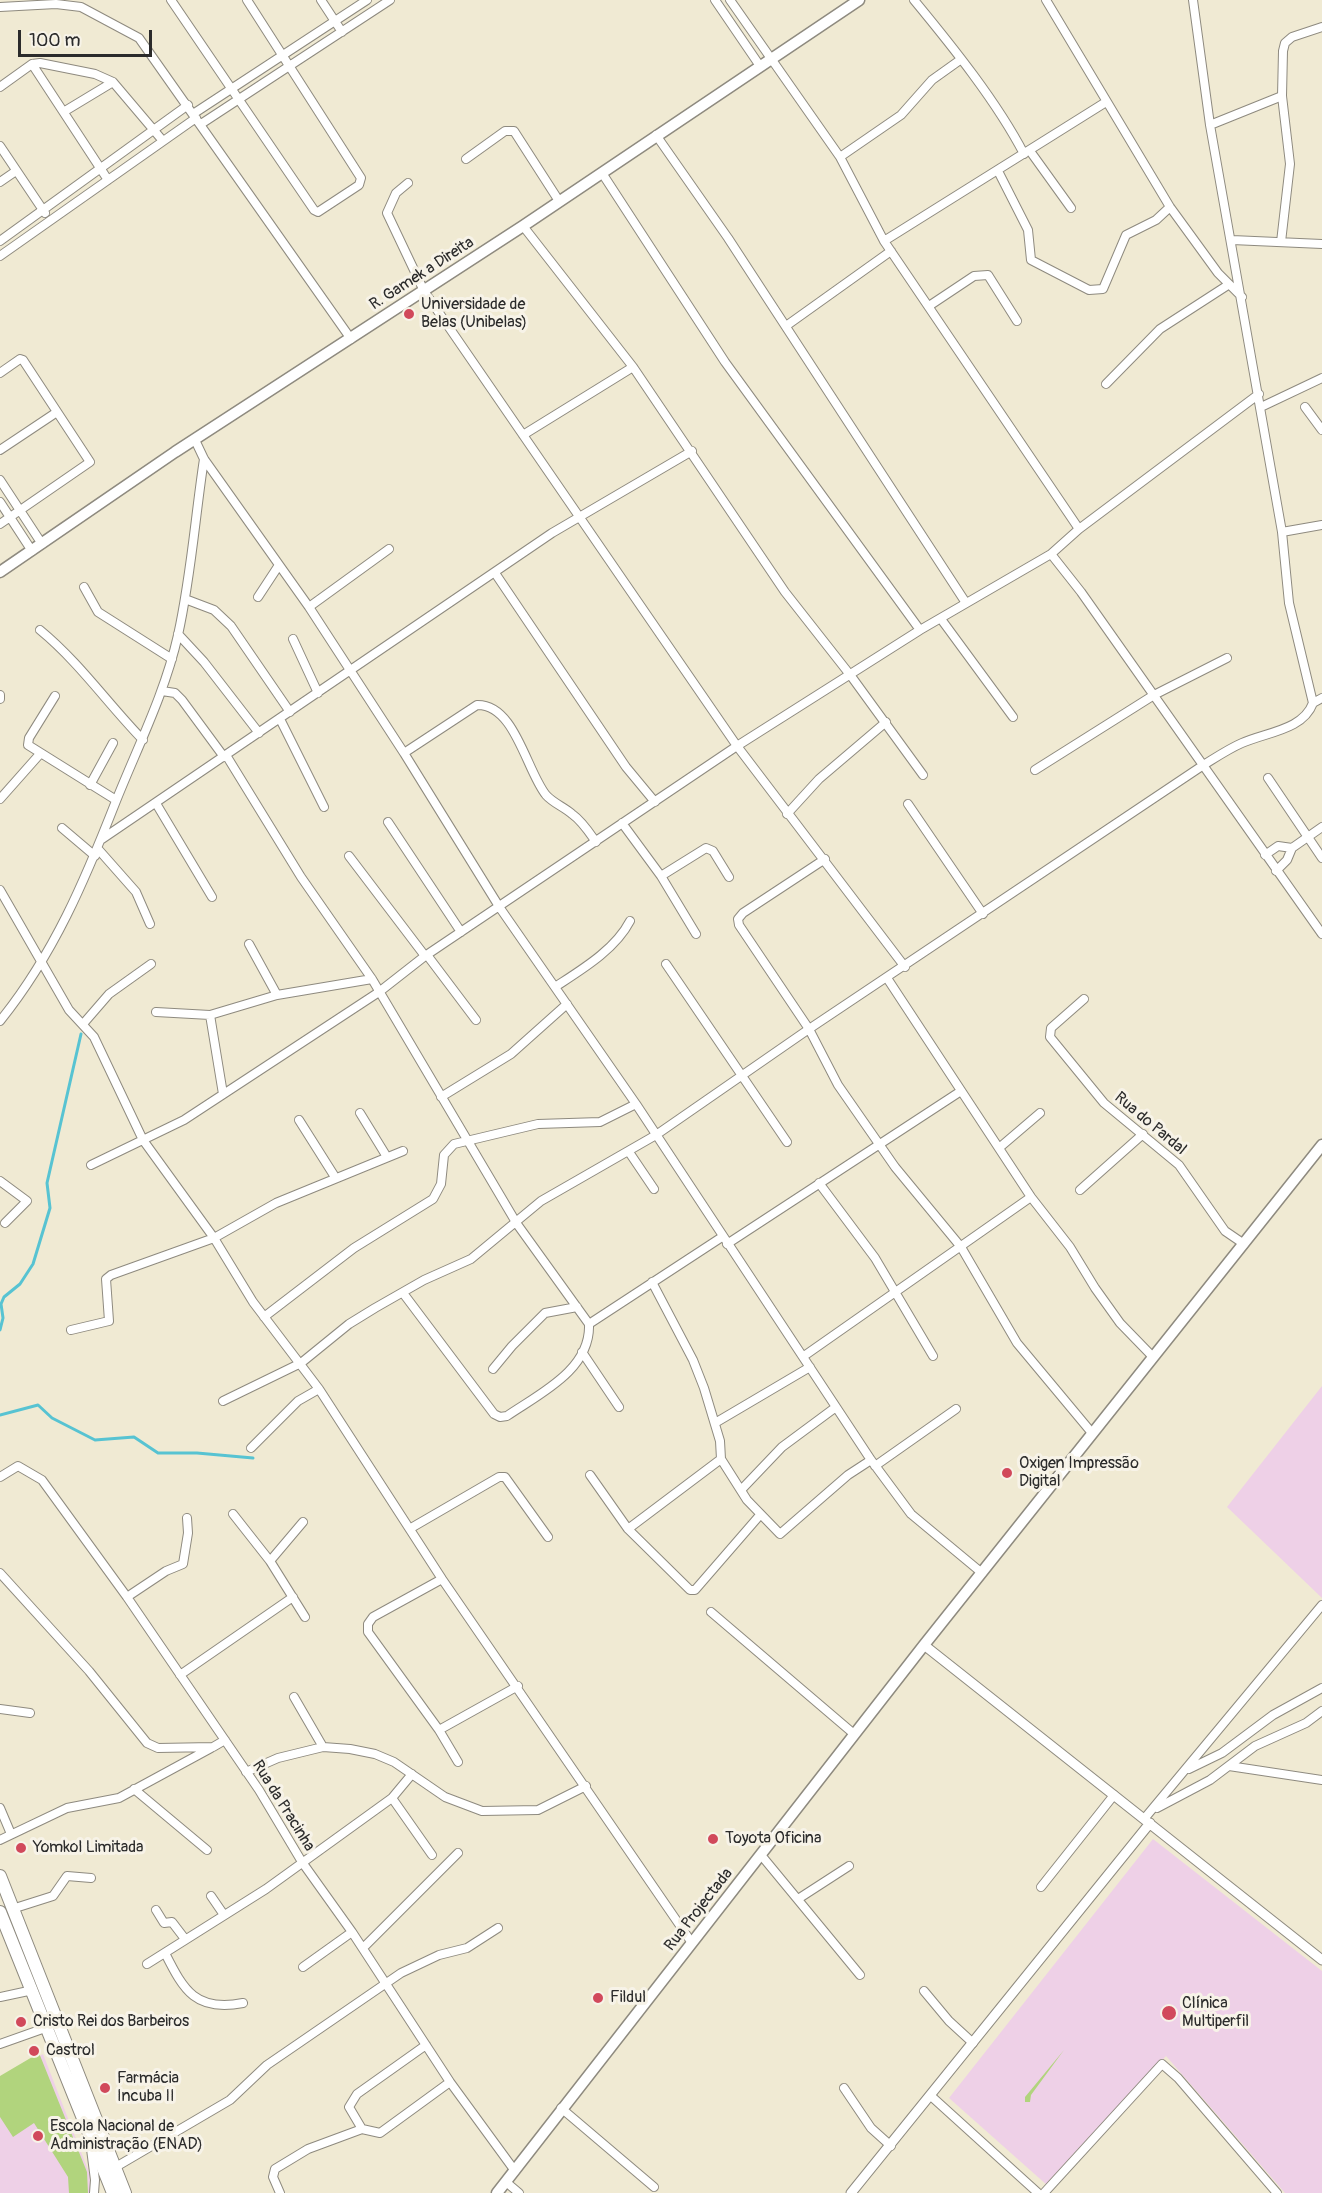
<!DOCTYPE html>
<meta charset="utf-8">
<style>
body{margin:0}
#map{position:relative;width:1322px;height:2193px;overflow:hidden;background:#f0ead3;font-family:Pangolin,sans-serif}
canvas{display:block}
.scale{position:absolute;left:18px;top:30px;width:134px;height:27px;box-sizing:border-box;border:3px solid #2b2b2b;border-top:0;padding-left:8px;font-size:18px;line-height:21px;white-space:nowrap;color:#2b2b2b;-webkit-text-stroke:4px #f7f3e8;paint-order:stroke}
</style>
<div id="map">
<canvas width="1322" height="2193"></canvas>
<div class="scale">100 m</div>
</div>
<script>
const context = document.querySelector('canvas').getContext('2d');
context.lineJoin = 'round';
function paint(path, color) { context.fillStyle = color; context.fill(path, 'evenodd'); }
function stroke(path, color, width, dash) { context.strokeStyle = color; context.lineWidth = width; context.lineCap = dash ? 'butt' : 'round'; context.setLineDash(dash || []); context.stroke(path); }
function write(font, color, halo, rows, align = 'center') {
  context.font = font + ' Pangolin,sans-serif'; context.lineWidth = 6; context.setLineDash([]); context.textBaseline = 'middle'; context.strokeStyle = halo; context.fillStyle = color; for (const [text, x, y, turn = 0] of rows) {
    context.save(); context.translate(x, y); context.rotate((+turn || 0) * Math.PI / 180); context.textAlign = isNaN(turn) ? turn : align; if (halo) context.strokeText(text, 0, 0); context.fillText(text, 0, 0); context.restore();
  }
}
paint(new Path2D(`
 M 1322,1386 L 1322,1598 L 1227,1507 Z
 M 1153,1839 L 1322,1971 L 1322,2193 L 1285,2193 L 1166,2056 L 1048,2186 L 949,2098 Z
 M 43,2054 L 97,2193 L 0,2193 L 0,2080 Z`), '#eed0e7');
paint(new Path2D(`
 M 1064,2050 L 1031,2095 L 1030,2102 L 1025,2102 L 1025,2097 Z
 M 39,2053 L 87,2172 L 88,2193 L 69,2193 L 68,2177 L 34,2123 L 13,2137 L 0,2117 L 0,2076 Z`), '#b1d47d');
stroke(new Path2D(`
 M 0,1330 L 3,1318 L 1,1304 L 4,1297 L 20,1284 L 33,1264 L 50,1208 L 47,1183 L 81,1034
 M 0,1415 L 38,1405 L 52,1418 L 95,1440 L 134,1437 L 158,1453 L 197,1453 L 253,1458`), '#57c3d2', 3);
const minor = new Path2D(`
 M 171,0 L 314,210 L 318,212 L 359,185 L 361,178 L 247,0
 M 321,0 L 342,32
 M 715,0 L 760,66
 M 730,0 L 840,157 L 884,241 L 1079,529
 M 914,0 C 952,46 997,102 1024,154
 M 1046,0 L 1170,207 L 1218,273 L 1242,297
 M 0,7 L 56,4 L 81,7 L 139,38 L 351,339
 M 32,64 L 108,180
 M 0,87 L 32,64 L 40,63 L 95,74 L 113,82 L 163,141
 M 65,111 L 113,82
 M 193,114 L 367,0
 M 201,124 L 390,0
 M 1210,125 L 1282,96
 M 656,135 L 728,238 L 966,603
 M 0,146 L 45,213
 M 1030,151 L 1071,208
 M 840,157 L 901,115 L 932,80 L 960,60
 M 466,159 L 505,131 L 514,131 L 559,201
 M 998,171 L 1028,230 L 1031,260 L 1089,290 L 1103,289 L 1126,235 L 1156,220 L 1170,207
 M 602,173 L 725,362 L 920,630
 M 0,182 L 16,171
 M 408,183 L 396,193 L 387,213 L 424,291 L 737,746 L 905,967
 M 523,226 L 633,367 L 785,592 L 851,676 L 923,775
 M 1232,240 L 1322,244
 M 0,241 L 188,105
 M 884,241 L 1106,102
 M 1281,242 L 1290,164 L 1282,96 L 1283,51 L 1285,43 L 1292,37 L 1322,27
 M 0,256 L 196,118
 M 929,306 L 974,276 L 988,275 L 1017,321
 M 786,326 L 891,251
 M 0,373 L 20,359 L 23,360 L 90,462 L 0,524
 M 1106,384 L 1160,329 L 1228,285
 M 1261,407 L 1322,378
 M 1305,407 L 1322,430
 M 523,435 L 633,367
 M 195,440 L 204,459 L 309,607 L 404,753 L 500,908 L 636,1104 L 871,1460 L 911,1514 L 982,1573
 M 0,450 L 57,412
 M 0,480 L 42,544
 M 0,502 L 32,551
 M 1282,532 L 1322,525
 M 1051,554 L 1081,592 L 1322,934
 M 495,573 L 626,767 L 655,802
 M 84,587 L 98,612 L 172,659
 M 258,597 L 279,565
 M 185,599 L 214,610 L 231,626 L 290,712
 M 309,607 L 389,549
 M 941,619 L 1013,717
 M 40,630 C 79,662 108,704 143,740
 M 178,634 L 204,662 L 259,733
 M 293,639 L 318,693
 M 162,691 L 175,693 L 182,700 L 224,757
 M 0,695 L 0,699
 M 55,696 L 29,738 L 28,745 L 116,800
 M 1313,703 L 1322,698
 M 280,719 L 324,807
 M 404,753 L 477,705 C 515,704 526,770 546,795 C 553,803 564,807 572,814 C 582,821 589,832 596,842
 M 226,755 L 301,877 L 372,979 L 517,1224 L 589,1324 C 591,1370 539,1394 507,1416 L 500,1417 L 494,1414 L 403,1293
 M 1035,770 L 1154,695 L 1227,658
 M 1268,778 L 1322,858
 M 90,785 L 113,743
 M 0,799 L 39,755
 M 908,804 L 983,914
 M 157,805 L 212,897
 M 787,814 L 819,779 L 886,722
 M 388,822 L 461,932
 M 622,823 L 661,876 L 696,934
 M 62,828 L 95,856
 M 102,839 L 552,533 L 692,451
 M 98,849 L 136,892 L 150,924
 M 1265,855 L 1278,846 L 1292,848
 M 349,856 L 425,956
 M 825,859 L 743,913 L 738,919 L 739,925 L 809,1029 L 838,1085 L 895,1167 L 961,1247 L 1017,1343 L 1092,1433
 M 1276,871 L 1287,860 L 1292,848 L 1322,827
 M 661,876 L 706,848 L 713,851 L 729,877
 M 0,890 L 69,1010 L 94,1037 L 143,1140 L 214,1238 L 253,1302 L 319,1389 L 442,1579 L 692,1943
 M 249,944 L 277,995
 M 427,955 L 476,1020
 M 666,964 L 787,1142
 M 887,978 L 1031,1197 L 1070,1247 L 1095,1288 L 1120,1323 L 1153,1357
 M 555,987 C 581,970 615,950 630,921
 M 1084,999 L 1051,1028 L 1050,1037 L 1104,1103 L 1179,1165 L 1225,1231 L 1244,1244
 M 156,1012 L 210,1015 L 277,995 L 372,979
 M 210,1015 L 223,1094
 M 0,1021 C 54,954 85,880 116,801 C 138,746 165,693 178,635 C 191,577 195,518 204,459
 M 83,1024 L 109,994 L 151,964
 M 441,1097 L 511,1054 L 567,1004
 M 360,1113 L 387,1157
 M 299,1120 L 335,1177
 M 999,1148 L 1040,1113
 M 629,1152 L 654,1189
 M 91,1165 L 184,1120 L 379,992 L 425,956 L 737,746 L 920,630 L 1051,554 L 1079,529 L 1259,394
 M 0,1181 L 27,1201 L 5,1223
 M 819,1183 L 875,1258 L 933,1356
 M 1080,1190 L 1143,1134
 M 727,1244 L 961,1091
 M 652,1282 L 693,1360 L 704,1388 L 720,1441 L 721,1459 L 747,1500 L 780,1534 L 848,1475 L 871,1460
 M 264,1317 L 354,1248 L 433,1199 L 441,1184 L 444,1155 L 454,1144 L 538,1124 L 600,1122 L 636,1104
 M 589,1324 L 722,1237
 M 71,1330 L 109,1321 L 106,1279 L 111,1275 L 214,1238 L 276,1203 L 403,1151
 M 582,1352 L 619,1407
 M 804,1356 L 1031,1197
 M 493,1369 L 512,1346 L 545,1313 L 577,1307
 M 223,1401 L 301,1363 L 349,1324 L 375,1308 L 424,1280 L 471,1259 L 541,1201 L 656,1135 L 809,1029 L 1202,766 C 1215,758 1228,749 1242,743 C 1267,732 1303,730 1313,703 L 1289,603 L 1282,532 L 1210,125 L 1193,0
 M 715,1423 L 810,1367
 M 251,1448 L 298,1401 L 319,1389
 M 875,1466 L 956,1409
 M 590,1475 L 628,1529 L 690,1590 L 695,1590 L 760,1515
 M 0,1477 L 18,1466 L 42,1480 L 127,1597 L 259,1790 L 302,1862 L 352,1932 L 450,2082 L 515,2171
 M 741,1490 L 782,1447 L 836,1407
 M 233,1514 L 270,1561 L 305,1617
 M 411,1528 L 499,1477 L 505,1477 L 548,1537
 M 628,1529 L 721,1459
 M 270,1561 L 303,1522
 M 0,1573 L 89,1671 L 147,1743 L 158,1748 L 213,1747 L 225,1740
 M 442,1579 L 373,1617 L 368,1624 L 368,1632 L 439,1730 L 458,1762
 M 127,1597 L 166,1571 L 183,1564 L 188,1533 L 187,1518
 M 711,1612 L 854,1734
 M 180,1675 L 293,1597
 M 294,1697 L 323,1747
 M 0,1709 L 30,1713
 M 439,1730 L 518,1686
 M 1229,1766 L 1322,1780
 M 1189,1769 L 1222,1753 L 1273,1715 L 1322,1688
 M 246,1772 L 278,1758 L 323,1747 L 350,1749 L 375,1754 L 394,1762 L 445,1797 L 482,1811 L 538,1810 L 586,1786
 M 134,1789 L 207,1850
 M 392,1798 L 432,1855
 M 0,1808 L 11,1834
 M 1157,1808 L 1210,1780 L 1255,1746 L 1306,1723 L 1322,1711
 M 1144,1819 L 1322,1605
 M 0,1840 L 67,1808 L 119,1798 L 211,1748
 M 761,1855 L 860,1975
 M 1041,1887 L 1114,1795
 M 211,1896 L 224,1915
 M 798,1899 L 849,1866
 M 12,1909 L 53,1896 L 67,1876 L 91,1878
 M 156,1910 L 164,1923 L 172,1922 L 185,1939
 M 363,1948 L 458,1853
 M 165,1953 C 184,1991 196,2012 243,2003
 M 147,1964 L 266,1889 L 392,1798 L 412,1774
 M 303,1967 L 352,1932
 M 924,1991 L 949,2021 L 973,2043
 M 0,1997 L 33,1990
 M 0,2044 L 48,2027
 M 426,2045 L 357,2094 L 349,2107 L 362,2129 L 380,2133 L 450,2082
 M 844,2088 L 871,2128 L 891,2146
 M 931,2096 L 1038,2193
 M 561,2108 L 654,2187
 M 91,2149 L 95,2180 L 94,2193
 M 114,2168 L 230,2100 L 267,2065 L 401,1973 L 439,1955 L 467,1948 L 498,1928
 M 506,2182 L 519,2193
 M 280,2193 L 273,2177 L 275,2169 L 308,2149 L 362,2129
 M 1044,2193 L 1162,2064 L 1178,2078 L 1277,2193`);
const tertiary = new Path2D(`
 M 924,1645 L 1322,1960
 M 851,2193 L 1150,1823`);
const secondary = new Path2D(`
 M 0,572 L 175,452 L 523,226 L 859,0
 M 497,2193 L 924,1645 L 1322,1145`);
const primary = new Path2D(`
 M 0,1876 L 125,2193
 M 0,1912 L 113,2193`);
stroke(minor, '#8e8a7f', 10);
stroke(tertiary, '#8e8a7f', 11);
stroke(secondary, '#8e8a7f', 13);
stroke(primary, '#8e8a7f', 14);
stroke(minor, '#fff', 8);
stroke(tertiary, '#fff', 9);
stroke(secondary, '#fff', 10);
stroke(primary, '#fff', 12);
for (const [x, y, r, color] of [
 [409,314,6,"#d1495b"],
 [1007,1473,6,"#d1495b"],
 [713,1839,6,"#d1495b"],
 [21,1848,6,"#d1495b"],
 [598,1998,6,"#d1495b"],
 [1169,2013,8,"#d1495b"],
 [21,2022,6,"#d1495b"],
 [34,2051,6,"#d1495b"],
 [105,2088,6,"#d1495b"],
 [38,2136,6,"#d1495b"]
]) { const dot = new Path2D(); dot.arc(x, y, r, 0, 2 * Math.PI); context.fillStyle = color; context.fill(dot); stroke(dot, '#f7f3e8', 2); }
write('16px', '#2b2b2b', '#f7f3e8', [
 ["R. Gamek a Direita",422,274,-33],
 ["Rua do Pardal",1150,1124,40],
 ["Rua da Pracinha",283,1806,58],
 ["Rua Projectada",699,1910,-52]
]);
write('16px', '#2b2b2b', '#f7f3e8', [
 ["Universidade de",421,305],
 ["Belas (Unibelas)",421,323],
 ["Oxigen Impressão",1019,1464],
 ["Digital",1019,1482],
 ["Toyota Oficina",725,1839],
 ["Yomkol Limitada",33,1848],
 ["Fildul",610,1998],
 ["Clínica",1182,2004],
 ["Multiperfil",1182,2022],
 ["Cristo Rei dos Barbeiros",33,2022],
 ["Castrol",46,2051],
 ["Farmácia",117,2079],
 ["Incuba II",117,2097],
 ["Escola Nacional de",50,2127],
 ["Administração (ENAD)",50,2145]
], 'left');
</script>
